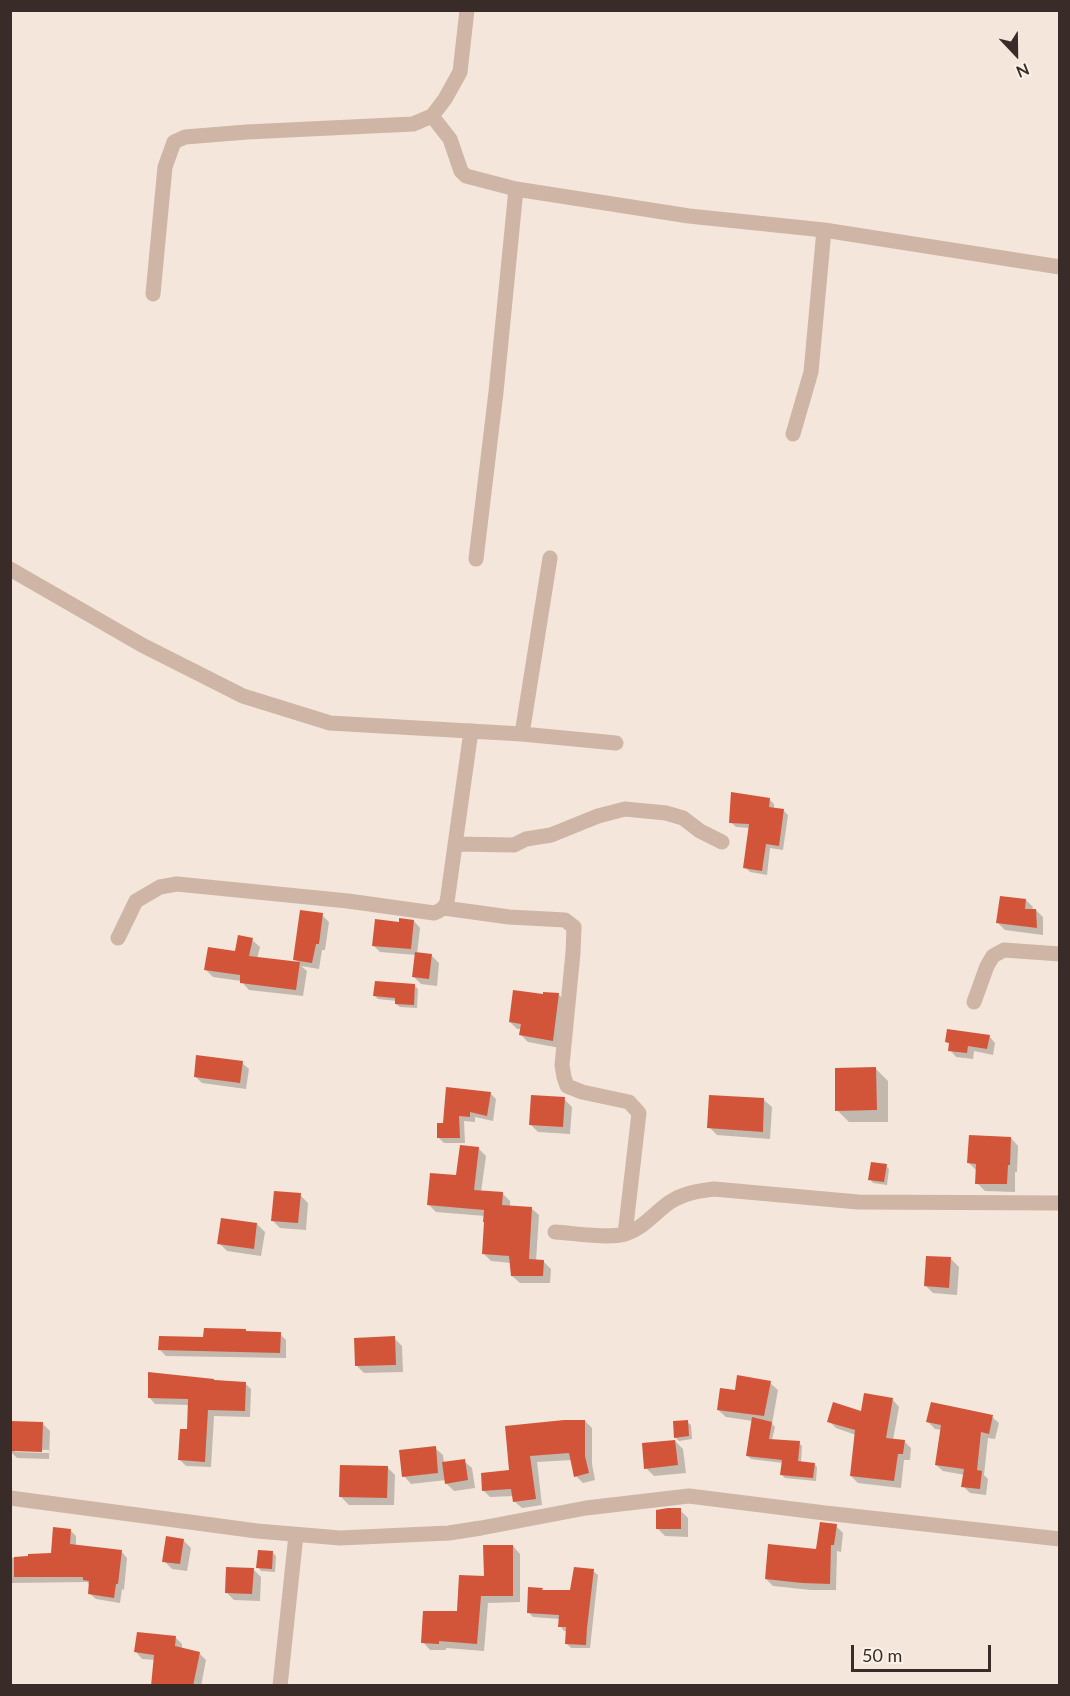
<!DOCTYPE html>
<style>
body{margin:0}
#map{position:relative;width:1070px;height:1696px;overflow:hidden;background:#f4e6da;font-family:Lato,sans-serif}
canvas{display:block}
.frame{position:absolute;inset:0;border:12px solid #392b27;pointer-events:none}
.north{position:absolute;left:986px;top:24px;width:60px;height:60px;-webkit-text-stroke:4px #fbf1e7;paint-order:stroke;rotate:158deg;font-size:16px;font-weight:700;line-height:24px;text-align:center;color:#392b27}
.north::after{content:'';display:block;margin:auto;width:21px;height:27px;background:#392b27;clip-path:polygon(50% 0,100% 100%,50% 72%,0 100%)}
.scale{position:absolute;left:851px;top:1645px;width:140px;height:27px;box-sizing:border-box;border:3px solid #392b27;border-top:0;padding-left:8px;font-size:18px;line-height:21px;white-space:nowrap;color:#392b27;-webkit-text-stroke:4px #fbf1e7;paint-order:stroke}
</style>
<div id="map">
<canvas width="1070" height="1696"></canvas>
<div class="frame"></div>
<div class="north">N</div>
<div class="scale">50 m</div>
</div>
<script>
const context = document.querySelector('canvas').getContext('2d');
context.lineJoin = 'round';
function paint(path, color) { context.fillStyle = color; context.fill(path, 'evenodd'); }
function stroke(path, color, width, dash) { context.strokeStyle = color; context.lineWidth = width; context.lineCap = dash ? 'butt' : 'round'; context.setLineDash(dash || []); context.stroke(path); }
paint(new Path2D(`
 M 769,799 L 774,804 L 774,809 L 783,810 L 788,815 L 783,850 L 770,848 L 767,875 L 750,872 L 745,867 L 750,828 L 736,827 L 731,822 Z
 M 1026,900 L 1033,907 L 1032,910 L 1036,910 L 1043,917 L 1043,935 L 1005,930 L 998,923 Z
 M 322,915 L 329,922 L 325,950 L 322,950 L 319,969 L 301,966 L 307,971 L 303,996 L 249,990 L 241,981 L 213,977 L 205,969 L 236,953 L 252,940 L 260,947 L 257,959 L 300,964 L 295,959 Z
 M 414,921 L 420,928 L 417,954 L 431,955 L 439,963 L 437,986 L 421,984 L 413,976 L 416,955 L 380,952 L 374,946 L 400,923 Z
 M 415,986 L 418,989 L 417,1008 L 400,1007 L 396,1004 L 397,1001 L 378,999 L 375,996 Z
 M 544,995 L 559,995 L 566,1002 L 560,1048 L 528,1042 L 521,1035 L 522,1029 L 517,1029 L 510,1022 Z
 M 989,1036 L 995,1043 L 993,1055 L 974,1051 L 973,1059 L 956,1057 L 950,1050 L 950,1045 L 947,1041 Z
 M 242,1063 L 249,1069 L 246,1089 L 202,1083 L 195,1076 Z
 M 876,1069 L 888,1081 L 888,1122 L 849,1122 L 837,1110 Z
 M 490,1093 L 496,1099 L 493,1121 L 475,1117 L 475,1122 L 464,1121 L 465,1143 L 444,1143 L 439,1138 L 444,1124 Z
 M 564,1099 L 572,1107 L 570,1134 L 538,1132 L 530,1124 Z
 M 764,1100 L 772,1107 L 770,1139 L 717,1135 L 709,1127 Z
 M 1011,1138 L 1018,1146 L 1017,1172 L 1015,1172 L 1015,1192 L 985,1191 L 977,1183 L 977,1171 L 969,1163 Z
 M 478,1148 L 486,1156 L 481,1192 L 502,1193 L 510,1201 L 510,1207 L 531,1208 L 539,1215 L 536,1261 L 544,1262 L 551,1269 L 550,1283 L 520,1283 L 512,1276 L 511,1263 L 491,1261 L 483,1253 L 485,1216 L 436,1212 L 429,1205 L 458,1177 Z
 M 886,1166 L 889,1169 L 887,1185 L 873,1183 L 870,1179 Z
 M 300,1195 L 308,1203 L 306,1230 L 280,1228 L 273,1221 Z
 M 257,1224 L 265,1232 L 261,1256 L 227,1251 L 219,1243 Z
 M 951,1259 L 959,1267 L 957,1295 L 933,1293 L 925,1285 Z
 M 248,1333 L 280,1334 L 286,1340 L 286,1358 L 166,1356 L 160,1350 L 204,1338 Z
 M 394,1338 L 402,1346 L 403,1372 L 364,1373 L 356,1365 Z
 M 213,1380 L 245,1383 L 251,1389 L 250,1417 L 214,1416 L 211,1467 L 186,1466 L 180,1460 L 189,1431 L 189,1405 L 155,1404 L 149,1397 Z
 M 770,1383 L 778,1390 L 772,1424 L 775,1427 L 772,1440 L 799,1443 L 802,1446 L 801,1462 L 814,1464 L 817,1467 L 816,1481 L 785,1478 L 782,1475 L 783,1463 L 751,1459 L 747,1455 L 753,1421 L 726,1417 L 718,1410 L 736,1392 Z
 M 893,1400 L 899,1407 L 893,1440 L 904,1441 L 911,1448 L 910,1460 L 904,1460 L 901,1488 L 858,1483 L 851,1476 L 856,1435 L 836,1428 L 829,1421 L 862,1412 Z
 M 992,1417 L 999,1423 L 995,1439 L 988,1438 L 984,1475 L 988,1479 L 986,1495 L 970,1493 L 963,1486 L 965,1475 L 943,1471 L 936,1465 L 942,1430 L 935,1429 L 928,1422 Z
 M 585,1421 L 592,1428 L 592,1464 L 595,1480 L 583,1483 L 576,1476 L 572,1460 L 537,1462 L 542,1505 L 522,1508 L 514,1501 L 514,1496 L 490,1497 L 483,1490 L 511,1472 L 506,1427 Z
 M 10,1422 L 42,1423 L 50,1431 L 49,1459 L 17,1458 L 10,1451 ZM 15,1449 L 49,1450 L 49,1453 L 15,1452 Z
 M 687,1422 L 691,1425 L 692,1439 L 679,1441 L 675,1437 Z
 M 675,1441 L 683,1449 L 686,1473 L 654,1476 L 646,1468 Z
 M 435,1448 L 443,1455 L 444,1463 L 464,1461 L 472,1468 L 475,1488 L 454,1491 L 446,1483 L 446,1480 L 411,1484 L 404,1476 Z
 M 387,1467 L 395,1475 L 394,1505 L 349,1505 L 341,1497 Z
 M 680,1510 L 688,1518 L 688,1537 L 665,1536 L 657,1528 Z
 M 836,1526 L 843,1533 L 841,1552 L 837,1551 L 836,1590 L 811,1590 L 773,1586 L 766,1579 L 817,1550 Z
 M 70,1530 L 76,1536 L 76,1546 L 121,1551 L 127,1558 L 124,1590 L 122,1589 L 120,1603 L 96,1599 L 89,1593 L 90,1585 L 87,1582 L 10,1583 L 10,1558 L 53,1554 Z
 M 183,1540 L 191,1548 L 187,1571 L 172,1569 L 164,1561 Z
 M 513,1546 L 520,1554 L 520,1602 L 488,1603 L 484,1651 L 446,1648 L 446,1650 L 430,1650 L 423,1642 L 458,1613 L 485,1578 Z
 M 272,1552 L 276,1556 L 275,1572 L 261,1571 L 258,1567 Z
 M 253,1569 L 261,1577 L 260,1601 L 234,1600 L 226,1592 Z
 M 593,1571 L 598,1575 L 590,1648 L 571,1648 L 567,1644 L 567,1631 L 564,1631 L 560,1626 L 560,1619 L 533,1617 L 529,1613 L 542,1589 L 544,1592 L 572,1592 Z
 M 176,1638 L 182,1644 L 182,1649 L 199,1653 L 206,1660 L 201,1686 L 153,1686 L 155,1660 L 142,1659 L 136,1652 Z`), '#0003');
paint(new Path2D(`
 M 731,792 L 770,798 L 769,807 L 784,809 L 779,846 L 766,844 L 762,871 L 743,868 L 749,824 L 729,823 Z
 M 1000,896 L 1026,899 L 1025,909 L 1036,909 L 1037,928 L 996,923 Z
 M 300,910 L 323,913 L 319,944 L 316,944 L 312,963 L 293,960 Z
 M 399,918 L 414,920 L 411,949 L 372,946 L 375,919 L 399,922 Z
 M 238,935 L 253,938 L 249,956 L 300,962 L 296,990 L 240,983 L 240,975 L 204,970 L 208,947 L 235,951 Z
 M 415,952 L 432,954 L 429,979 L 412,977 Z
 M 375,981 L 415,984 L 414,1005 L 395,1004 L 395,998 L 373,996 Z
 M 513,990 L 543,994 L 543,992 L 559,993 L 553,1041 L 519,1035 L 521,1024 L 509,1022 Z
 M 947,1029 L 990,1035 L 987,1049 L 968,1046 L 967,1053 L 948,1051 L 949,1043 L 945,1042 Z
 M 196,1055 L 243,1061 L 240,1083 L 194,1077 Z
 M 876,1067 L 877,1110 L 835,1111 L 835,1068 Z
 M 446,1087 L 491,1092 L 487,1116 L 470,1112 L 470,1117 L 459,1116 L 460,1138 L 437,1138 L 437,1123 L 443,1123 Z
 M 531,1095 L 565,1097 L 563,1127 L 529,1125 Z
 M 709,1095 L 764,1098 L 763,1132 L 707,1128 Z
 M 969,1135 L 1011,1137 L 1010,1165 L 1008,1165 L 1007,1184 L 975,1184 L 976,1164 L 967,1163 Z
 M 460,1145 L 479,1147 L 474,1190 L 503,1192 L 502,1205 L 532,1207 L 529,1259 L 544,1260 L 543,1276 L 511,1276 L 509,1256 L 482,1254 L 484,1222 L 483,1222 L 484,1210 L 427,1205 L 430,1173 L 456,1175 Z
 M 871,1162 L 887,1164 L 884,1182 L 868,1180 Z
 M 274,1191 L 301,1193 L 298,1223 L 271,1221 Z
 M 221,1218 L 257,1223 L 254,1249 L 217,1244 Z
 M 926,1256 L 951,1257 L 949,1288 L 924,1286 Z
 M 204,1328 L 246,1329 L 246,1331 L 281,1332 L 280,1353 L 158,1350 L 159,1336 L 203,1337 Z
 M 395,1336 L 396,1365 L 355,1366 L 354,1338 Z
 M 148,1372 L 214,1379 L 214,1380 L 246,1382 L 245,1411 L 208,1410 L 205,1462 L 178,1460 L 180,1429 L 187,1429 L 188,1399 L 148,1398 Z
 M 737,1375 L 771,1381 L 764,1416 L 717,1410 L 720,1388 L 735,1390 Z
 M 864,1393 L 893,1398 L 886,1438 L 905,1440 L 903,1454 L 898,1454 L 894,1481 L 850,1476 L 855,1430 L 827,1422 L 833,1402 L 861,1411 Z
 M 931,1402 L 993,1415 L 989,1434 L 981,1432 L 977,1470 L 982,1471 L 980,1489 L 961,1487 L 964,1469 L 935,1465 L 941,1425 L 926,1422 Z
 M 752,1417 L 772,1422 L 769,1439 L 800,1441 L 798,1461 L 815,1463 L 813,1478 L 780,1475 L 782,1460 L 746,1456 Z
 M 564,1420 L 585,1420 L 585,1456 L 589,1473 L 574,1477 L 569,1453 L 530,1456 L 536,1499 L 513,1502 L 511,1489 L 482,1491 L 481,1473 L 509,1470 L 505,1426 Z
 M 688,1420 L 689,1436 L 674,1438 L 673,1421 Z
 M 10,1421 L 43,1422 L 42,1452 L 10,1451 Z
 M 675,1440 L 678,1465 L 644,1469 L 642,1443 Z
 M 436,1446 L 438,1473 L 402,1477 L 399,1450 Z
 M 465,1459 L 468,1480 L 445,1484 L 442,1462 Z
 M 340,1465 L 388,1466 L 387,1498 L 339,1497 Z
 M 668,1508 L 681,1508 L 681,1529 L 656,1529 L 656,1510 Z
 M 820,1522 L 837,1524 L 834,1545 L 831,1545 L 830,1584 L 802,1583 L 765,1579 L 768,1544 L 816,1549 Z
 M 53,1527 L 71,1529 L 70,1544 L 122,1550 L 118,1584 L 116,1584 L 114,1598 L 88,1594 L 89,1581 L 83,1580 L 83,1577 L 14,1577 L 14,1557 L 28,1556 L 28,1554 L 51,1553 Z
 M 166,1536 L 184,1539 L 180,1564 L 162,1562 Z
 M 483,1545 L 513,1545 L 513,1596 L 481,1596 L 477,1644 L 439,1641 L 439,1644 L 421,1643 L 423,1611 L 457,1611 L 459,1575 L 484,1576 Z
 M 258,1550 L 273,1551 L 272,1569 L 256,1568 Z
 M 226,1567 L 254,1568 L 252,1594 L 225,1593 Z
 M 574,1567 L 594,1569 L 587,1628 L 586,1645 L 565,1644 L 566,1627 L 558,1627 L 559,1615 L 527,1613 L 528,1587 L 543,1588 L 542,1590 L 570,1590 Z
 M 137,1632 L 176,1636 L 175,1646 L 200,1652 L 193,1686 L 151,1686 L 154,1655 L 134,1652 Z`), '#d2553a');
stroke(new Path2D(`
 M 432,116 L 450,139 L 461,171 L 466,176 L 516,189 L 689,216 L 824,230 L 1060,267
 M 153,294 L 165,167 L 174,142 L 185,137 L 247,132 L 413,124 L 432,116 L 445,99 L 460,72 L 467,10
 M 793,434 L 811,372 L 824,230
 M 476,559 L 496,392 L 516,189
 M 10,569 L 142,645 L 243,696 L 330,723 L 522,734 L 616,743
 M 522,734 L 550,558
 M 455,844 L 514,845 L 526,839 L 551,835 L 598,816 L 625,809 L 666,813 L 683,818 L 700,831 L 722,842
 M 444,908 L 509,917 L 565,920 L 574,927 L 573,953 L 562,1065 L 564,1077 L 567,1086 L 582,1092 L 629,1102 L 639,1113 L 625,1234
 M 118,938 L 136,901 L 160,887 L 177,884 L 348,901 L 434,913 C 441,911 444,908 447,902 L 471,731
 M 974,1002 L 987,966 L 993,956 L 1004,950 L 1060,954
 M 555,1232 C 574,1233 607,1239 625,1234 C 644,1228 654,1213 670,1202 C 684,1193 698,1191 714,1189 L 858,1202 L 1060,1203
 M 10,1498 L 257,1531 L 340,1538 L 449,1533 L 481,1528 L 586,1508 L 689,1496 L 825,1513 L 1060,1539
 M 280,1686 L 296,1535`), '#ceb5a5', 15);
</script>
